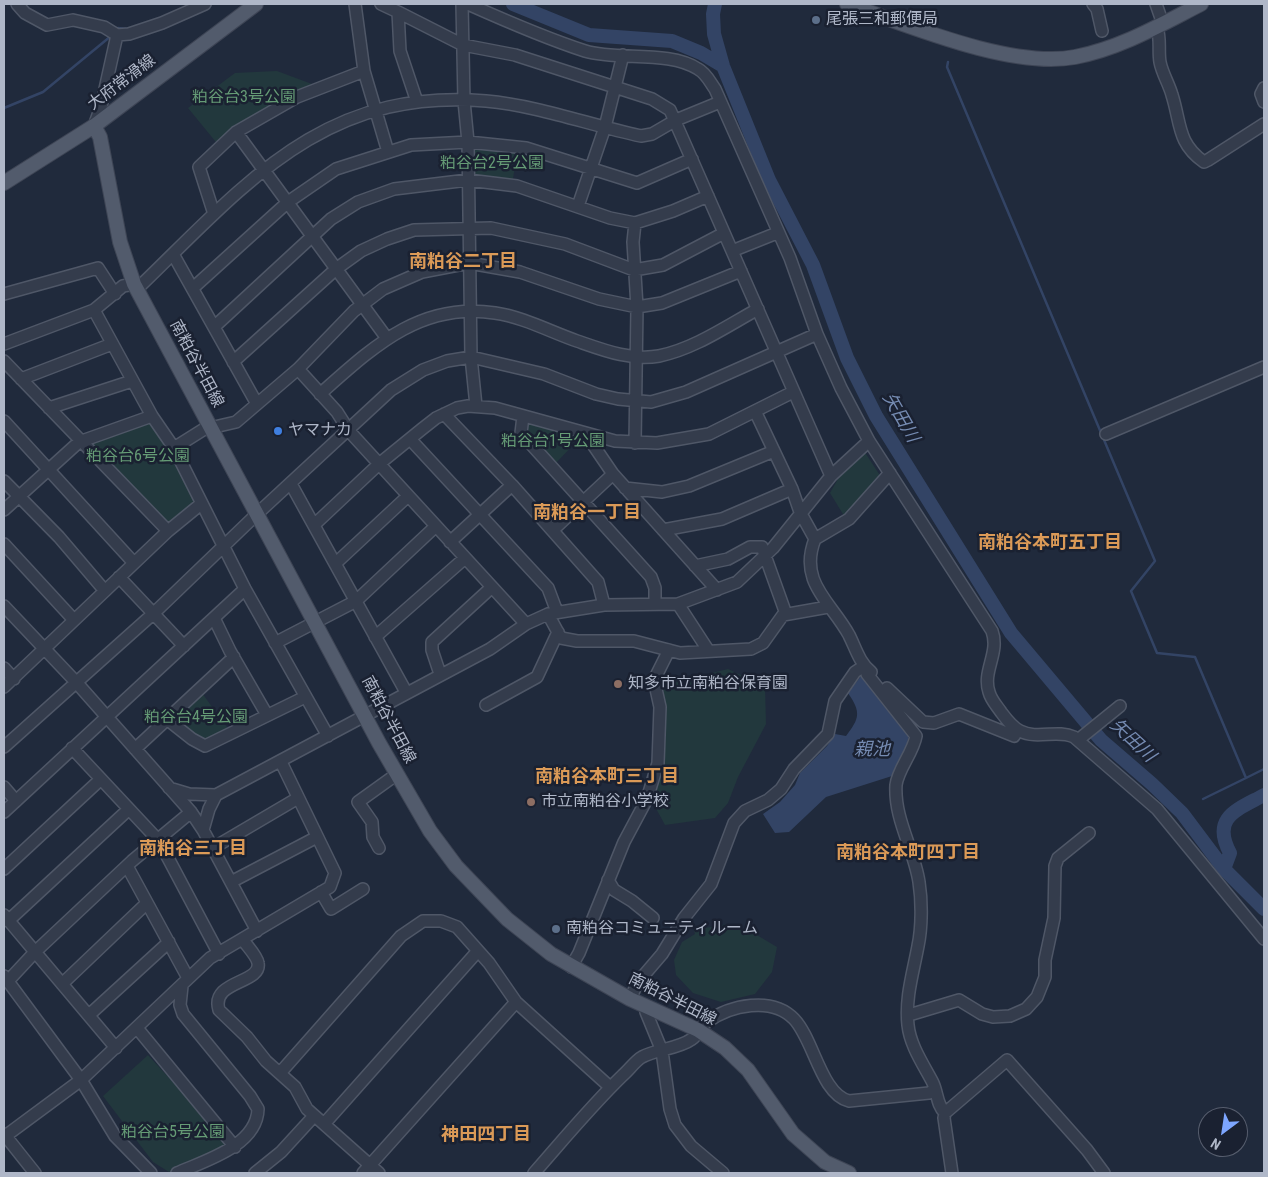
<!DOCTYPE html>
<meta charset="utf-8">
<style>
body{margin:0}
#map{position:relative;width:1268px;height:1177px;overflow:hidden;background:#202a3c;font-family:"Roboto Condensed",sans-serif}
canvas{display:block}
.frame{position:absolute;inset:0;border:5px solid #afb7c8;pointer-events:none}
.north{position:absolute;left:1198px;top:1107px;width:50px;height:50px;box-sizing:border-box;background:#1a2131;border:1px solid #565d6d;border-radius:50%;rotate:211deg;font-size:14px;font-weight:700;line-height:20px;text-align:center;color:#afb7c8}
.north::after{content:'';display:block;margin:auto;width:18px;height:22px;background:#7da6ff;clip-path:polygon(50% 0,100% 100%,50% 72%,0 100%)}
</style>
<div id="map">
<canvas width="1268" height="1177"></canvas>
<div class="frame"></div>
<div class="north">N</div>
</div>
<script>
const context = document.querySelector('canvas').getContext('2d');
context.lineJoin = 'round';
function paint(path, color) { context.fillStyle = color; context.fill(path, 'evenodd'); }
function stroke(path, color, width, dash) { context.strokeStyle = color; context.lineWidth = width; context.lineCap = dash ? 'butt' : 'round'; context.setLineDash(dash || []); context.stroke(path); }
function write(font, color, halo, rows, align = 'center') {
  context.font = font + ' "Roboto Condensed","Noto Sans JP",sans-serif'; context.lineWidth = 5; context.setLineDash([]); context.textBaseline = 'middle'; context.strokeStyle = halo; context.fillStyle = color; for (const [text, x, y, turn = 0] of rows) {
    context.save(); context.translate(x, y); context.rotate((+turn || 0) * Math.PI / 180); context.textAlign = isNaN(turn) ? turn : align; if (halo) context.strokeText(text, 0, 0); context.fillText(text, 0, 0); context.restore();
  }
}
paint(new Path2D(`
 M 277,71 L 320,87 L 220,147 L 188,108 L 235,73 Z
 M 468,142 L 518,147 L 512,185 L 468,180 Z
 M 152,416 L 201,504 L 168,531 L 79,442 Z
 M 523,416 L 585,433 L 552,467 L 521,433 Z
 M 864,451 L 881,477 L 846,519 L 830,493 L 838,479 Z
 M 728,669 L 765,686 L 766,724 L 738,777 L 728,803 L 715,818 L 665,825 L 653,803 L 651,775 L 666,737 L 663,685 Z
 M 199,689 L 232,734 L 205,746 L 168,720 Z
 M 727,924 L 750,931 L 777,947 L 772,972 L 755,994 L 721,1002 L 693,993 L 676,975 L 674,960 L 682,942 L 695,934 L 694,930 Z
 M 148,1055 L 227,1141 L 228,1147 L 169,1172 L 153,1162 L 103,1096 Z`), '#22383d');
paint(new Path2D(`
 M 861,676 L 909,734 L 907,744 L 892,776 L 826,797 L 789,832 L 775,833 L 763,814 L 780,802 L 795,785 L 800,773 L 827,746 L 835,734 L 846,736 C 860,718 861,712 848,693 Z`), '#334465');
stroke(new Path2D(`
 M 116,30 L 118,28 L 127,29
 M 948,62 L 947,67 L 1155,561 L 1131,591 L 1157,653 L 1195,657 L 1246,778 L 1203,799
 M 4,108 L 43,92 L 111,36
 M 1246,778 L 1264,769`), '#334465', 2.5);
stroke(new Path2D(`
 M 513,4 L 589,35 L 672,41 L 701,53 L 723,66
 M 715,4 L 713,14 L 714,34 L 723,66 L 769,180 L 813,265 L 847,358 L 876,416 L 1011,633 L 1101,740 L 1152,784 L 1182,813 L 1224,869 L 1264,909
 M 1224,869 L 1230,853 C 1211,817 1237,810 1264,795`), '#334465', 14);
const minor = new Path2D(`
 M 17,4 L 25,13 L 47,25 L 73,20 L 104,27 L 117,35 L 129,34 L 162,23 L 205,4
 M 355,4 L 364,71 L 388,152
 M 381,4 L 398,12 L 400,51 L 417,102
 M 462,4 L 464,101 L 468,142 L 471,357 L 476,406
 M 468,4 C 506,21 545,38 585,51 C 618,61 669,50 698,69 C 706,73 710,82 715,89 L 790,258 L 817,334 L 841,388 L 869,441 L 992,631 C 1000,653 982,671 989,692 C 991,700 997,706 1001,712 C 1007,720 1012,727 1020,731 C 1038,740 1057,729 1074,737 L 1157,809 L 1264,939
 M 1093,4 L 1097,9 L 1102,31
 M 1156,4 L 1163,24
 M 398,12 L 463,45 L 515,55 L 652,99 L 670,110 L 831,476
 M 1157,28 C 1161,39 1158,51 1160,62 C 1162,73 1169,84 1172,95 C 1181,123 1177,143 1204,162 L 1208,160 L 1264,124
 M 1264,88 L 1261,94 L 1264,102
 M 94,126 L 101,107 L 117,35
 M 236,132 L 386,337
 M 578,206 L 605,127 L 623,55
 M 214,214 L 199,167 L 236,132 L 297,97 L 364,71
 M 635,223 L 633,242 L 637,307 L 635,443
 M 732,251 L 777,233
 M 173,254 L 257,404
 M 134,284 L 123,286 L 94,310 L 152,416 L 174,448 L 245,589 L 328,736
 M 193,288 L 288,202 L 336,169 L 411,145 L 468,142 L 526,148 L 637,183 L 692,159
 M 137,289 C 244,186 322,87 486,101 C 540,106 589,125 641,136 L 652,134 L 676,120 L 720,102
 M 4,294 L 98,268 L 115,294
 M 214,327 L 331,219 L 358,202 L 394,189 L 468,180 L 517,186 L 610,218 L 635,223 L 673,211 L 708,196
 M 4,344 L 94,310
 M 4,361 L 168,531
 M 233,362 L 336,269 L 361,251 L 387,239 L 414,230 L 491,228 L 565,244 L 634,270 L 663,265 L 724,233
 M 298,369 L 337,412 L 349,431 L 526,624
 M 21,379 L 112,344
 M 320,394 C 372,348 420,301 495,313 C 523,317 551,332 577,341 C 603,350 631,361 659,356 C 694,349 727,326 758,309
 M 49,408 L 132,381
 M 755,411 L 792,489 L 800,512 L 815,539 C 798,582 831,602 849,635 C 856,649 859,662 871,672
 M 444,414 L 512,485 L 598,582 L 604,605
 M 523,416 L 521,433 L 651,577 L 655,588 L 655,604
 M 4,421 L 134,563
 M 210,428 L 236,422 L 298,369 L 354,311 L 383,289 L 422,272 L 469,263 L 520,272 L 599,299 L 637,307 L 662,303 L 741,271
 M 585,433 L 613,474 L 717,590
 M 1106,434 L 1264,367
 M 410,439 L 548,588 L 557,612
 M 174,448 L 209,426
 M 4,481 L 59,537 L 105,591
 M 291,484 L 406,692
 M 625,488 L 662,492 L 689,486 L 774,451
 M 4,510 L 79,442 L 152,416
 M 314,525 L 379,464 L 422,429 L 436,418 L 457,408 L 468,406 L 495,408 L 615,441 L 657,443 L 709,434 L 793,392
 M 553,530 L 613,474
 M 663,530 L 722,519 L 792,489
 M 815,539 L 849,519 L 890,473
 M 450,542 L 512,485
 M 4,544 L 74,620
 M 336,563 L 408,496
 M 695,566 L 728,559 L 750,547 L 762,547 L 786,614
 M 119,577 L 184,646
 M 678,604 L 708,650
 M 4,606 L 76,682 L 191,812 L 203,830 L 257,931
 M 548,614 L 561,638 L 577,641 L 634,641 L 680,653 L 751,649 L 763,643 L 783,615 L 828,607
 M 214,618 L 230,651 L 267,715
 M 375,637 L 465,558
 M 275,643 L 356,601 L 436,526
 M 4,668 L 14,679
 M 866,668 L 867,674 L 916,736 C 913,753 898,769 896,785 C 894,819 914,849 919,882 C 922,901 922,927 918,946 C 913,973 905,998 908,1025 C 910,1045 923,1064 932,1081 C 938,1092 936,1104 945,1113
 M 440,674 L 432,650 L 432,642 L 492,587
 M 4,687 L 168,531 L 201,504
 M 887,688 L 923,722 L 934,723 L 959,714 L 1014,736 L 1018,730
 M 486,705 L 537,677 L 558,632
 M 168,720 L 192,739 L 205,746 L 305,697
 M 1078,740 L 1120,706
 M 4,747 L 154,613 L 258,513 L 391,390 L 423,370 L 447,361 L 471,357 L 544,374 L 596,394 L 618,399 L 651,402 L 686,392 L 817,334
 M 72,748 L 159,841 L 219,954
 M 135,749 L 234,657
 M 4,787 L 16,801
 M 169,788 L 189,794 L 216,795 L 490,649 L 526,624 L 548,614 L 604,605 L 678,604 L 737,582 L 773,548 L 831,476 L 869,441
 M 4,812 L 245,589
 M 203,830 L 209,809 L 216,795
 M 213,848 L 298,798
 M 379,848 L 373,837 L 372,822 L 358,802 L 397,774
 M 127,866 L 188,978
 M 4,869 L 101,779
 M 608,880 L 614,890 L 632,901 L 653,918
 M 231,882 L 317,837
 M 321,892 L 331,909 L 363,889
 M 4,915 L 116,1048
 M 8,921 L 129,809
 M 243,940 C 247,946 257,956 258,963 C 262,984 210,980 219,1010 L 247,1037 L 266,1061 L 295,1087 L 307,1109 L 379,1173
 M 571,967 L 579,953 L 624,842 L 647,799 L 658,763 L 660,707 L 654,680 L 669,650
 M 4,976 L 81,1080 L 115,1136 L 151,1173
 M 8,981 L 35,952 L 132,861 L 191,812
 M 62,984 L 147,903
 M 630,999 L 638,982 L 662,954 L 684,918 L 711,884 L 734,823 L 745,811 L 768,800 L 781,789 L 794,769 L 828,734 L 835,701 L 855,672 L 864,666
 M 647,1007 L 646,1012 L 662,1051 L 670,1109 L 675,1125 L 691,1146 L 723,1173
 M 89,1015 L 169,942
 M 909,1015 L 959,1000 L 982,1014 L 993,1017 L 1010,1016 L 1026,1009 L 1037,997 L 1045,977 L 1045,960 L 1054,918 L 1055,866 L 1058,858 L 1089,833
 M 137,1028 L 235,1147
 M 280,1073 L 401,936 L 423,921 L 441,921 L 457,927 L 489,963 L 516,1002 L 610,1087
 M 324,1124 L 477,952
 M 4,1134 L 35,1173
 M 4,1137 L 81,1080 L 210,958 L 330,887 L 335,873 L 281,762
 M 177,1173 C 204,1161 257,1146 258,1109 L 250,1096 L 183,1014 L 180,1005 L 182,986
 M 255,1173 L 281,1152 L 314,1116
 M 363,1173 L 516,1002
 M 534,1173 C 563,1140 591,1106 623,1075 C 629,1070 635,1061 642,1057 C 657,1049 678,1049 692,1039 C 698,1035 700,1026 707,1022 C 730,1005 772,996 794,1019 C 814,1040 821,1094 849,1101 L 929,1093 L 935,1090
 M 952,1173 L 944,1118 L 945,1113 L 1007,1060 L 1087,1150 L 1104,1173`);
const major = new Path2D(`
 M 847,4 C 908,25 1011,69 1075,57 C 1121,48 1160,25 1201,4
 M 94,126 L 100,137 L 120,242 L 134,284 L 379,743 L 430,831 L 456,866 L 507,919 L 551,954 L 630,999 L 698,1030 L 725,1048 L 748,1070 L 793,1134 L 825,1162 L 849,1173
 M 4,183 L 94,126 L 256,4`);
stroke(minor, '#4f5767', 14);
stroke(major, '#3e4555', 16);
stroke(minor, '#343c4c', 11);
stroke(major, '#525b6c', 14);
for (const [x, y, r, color] of [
 [816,20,5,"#5c6f8a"],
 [278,431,5,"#3f7fe0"],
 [618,684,5,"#8d6e63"],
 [531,802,5,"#8d6e63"],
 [556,929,5,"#5c6f8a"]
]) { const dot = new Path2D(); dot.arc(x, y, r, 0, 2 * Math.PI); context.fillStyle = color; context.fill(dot); stroke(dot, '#1a2131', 2); }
write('16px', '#afb7c8', '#1a2131', [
 ["尾張三和郵便局",826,20],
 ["ヤマナカ",288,431],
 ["知多市立南粕谷保育園",628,684],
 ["市立南粕谷小学校",541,802],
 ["南粕谷コミュニティルーム",566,929]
], 'left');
write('16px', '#afb7c8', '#1a2131', [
 ["大府常滑線",122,83,-37],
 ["南粕谷半田線",196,364,62],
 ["南粕谷半田線",388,720,62],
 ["南粕谷半田線",672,1000,27]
]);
write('16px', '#659b75', '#1a2131', [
 ["粕谷台3号公園",244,98],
 ["粕谷台2号公園",492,164],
 ["粕谷台1号公園",553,442],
 ["粕谷台6号公園",138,457],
 ["粕谷台4号公園",196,718],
 ["粕谷台5号公園",173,1133]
]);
write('bold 18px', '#db9a57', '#1a2131', [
 ["南粕谷二丁目",463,262],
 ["南粕谷一丁目",587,513],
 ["南粕谷本町五丁目",1050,543],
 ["南粕谷本町三丁目",607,777],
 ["南粕谷三丁目",193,849],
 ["南粕谷本町四丁目",908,853],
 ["神田四丁目",486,1135]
]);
write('italic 18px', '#758bb2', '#1a2131', [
 ["矢田川",900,418,60],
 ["矢田川",1132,741,43],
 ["親池",872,750]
]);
</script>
